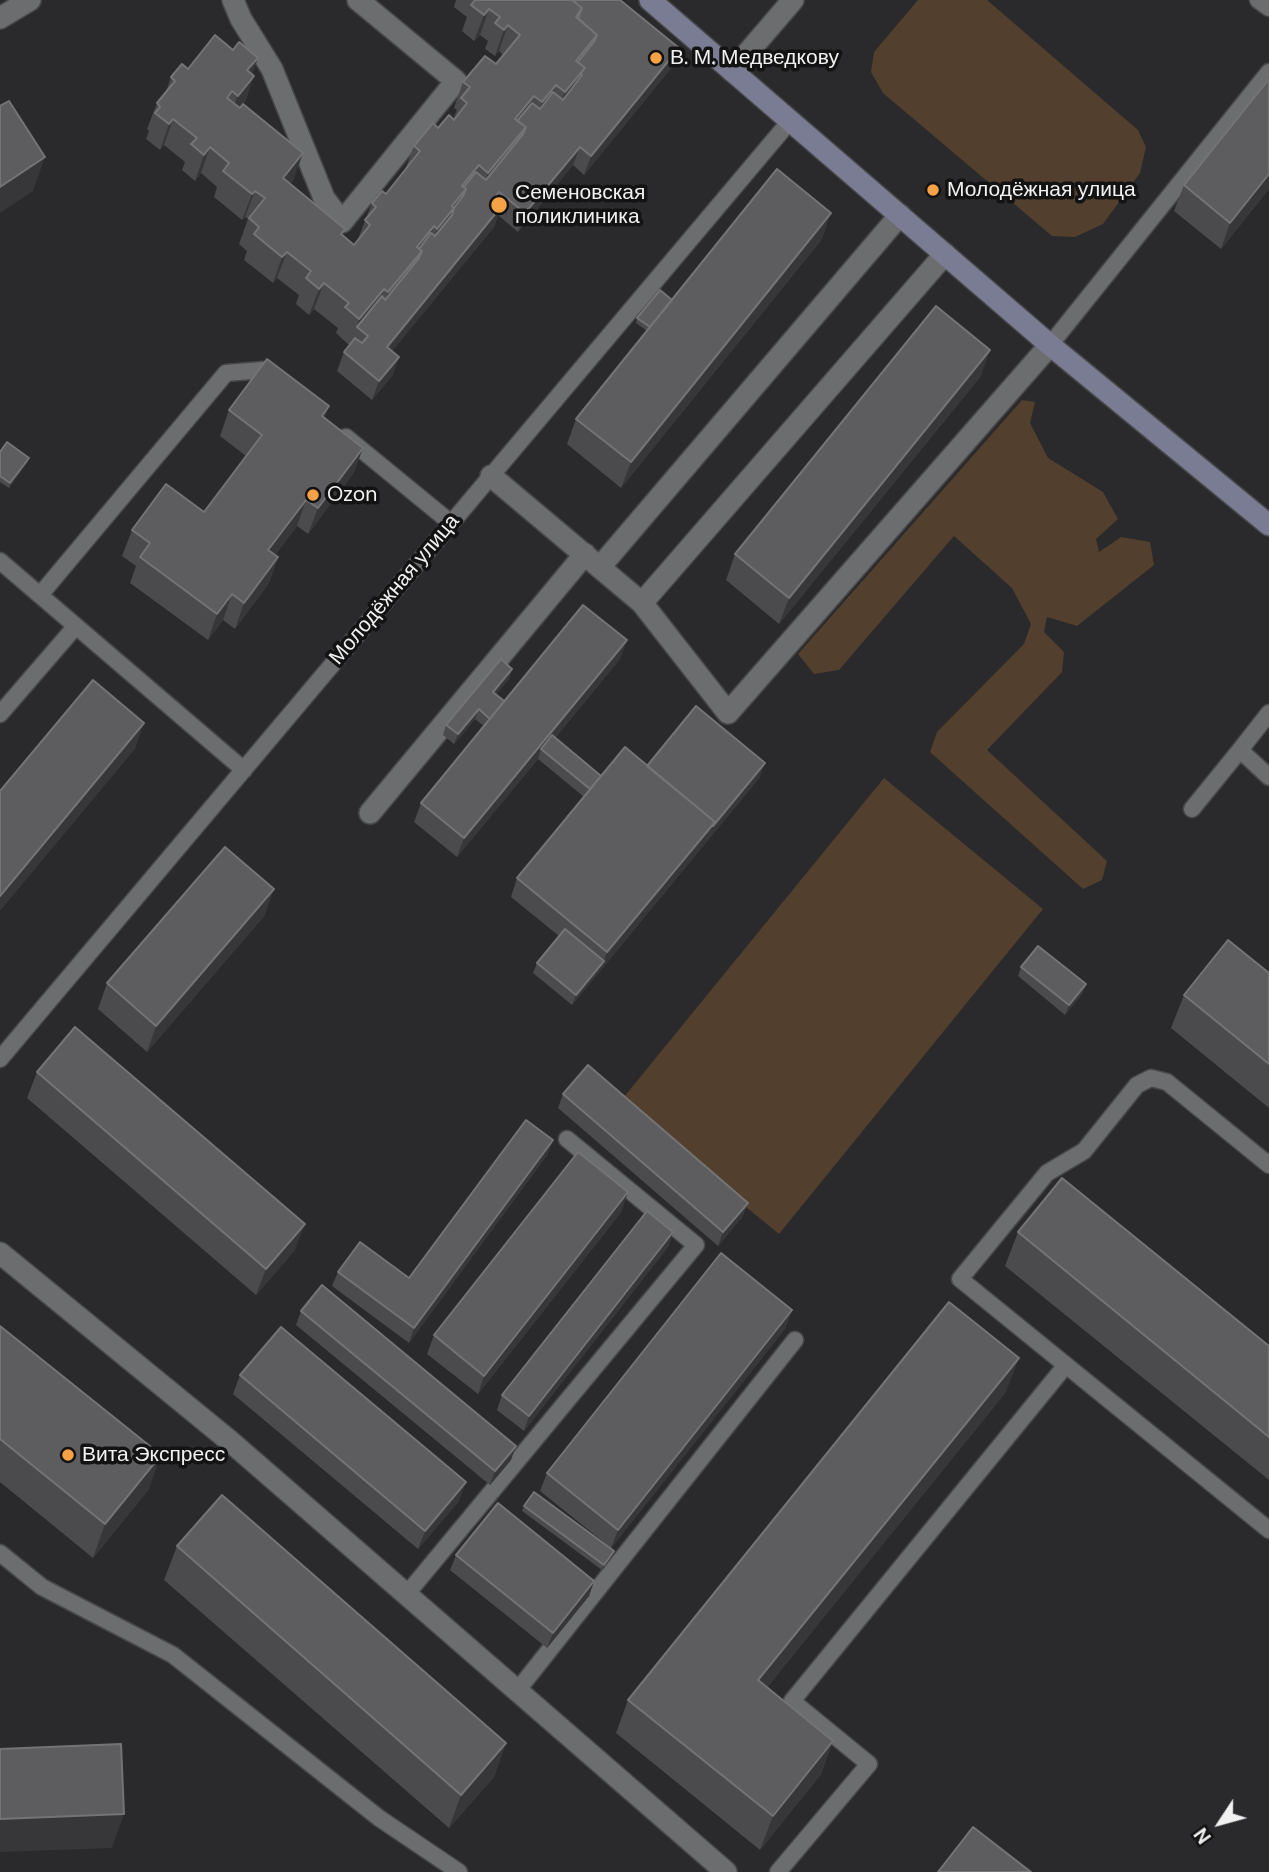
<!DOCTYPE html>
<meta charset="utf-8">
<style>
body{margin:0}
#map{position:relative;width:1269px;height:1872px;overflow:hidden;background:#2a2a2c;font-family:"DM Sans",sans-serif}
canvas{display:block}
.north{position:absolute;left:1185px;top:1788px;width:70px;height:70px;-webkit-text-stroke:5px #131314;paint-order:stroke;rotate:234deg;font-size:19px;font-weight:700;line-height:28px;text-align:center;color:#f1f1f2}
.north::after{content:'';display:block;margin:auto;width:24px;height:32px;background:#f1f1f2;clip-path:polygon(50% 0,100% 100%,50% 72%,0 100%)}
</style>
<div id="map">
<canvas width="1269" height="1872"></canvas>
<div class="north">N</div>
</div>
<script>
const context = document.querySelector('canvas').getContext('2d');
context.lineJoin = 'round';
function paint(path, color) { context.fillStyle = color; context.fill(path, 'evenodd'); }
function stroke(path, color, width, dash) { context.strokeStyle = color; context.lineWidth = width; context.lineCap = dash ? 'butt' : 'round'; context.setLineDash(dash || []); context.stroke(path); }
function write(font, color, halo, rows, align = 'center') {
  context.font = font + ' "DM Sans",sans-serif'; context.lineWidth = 7; context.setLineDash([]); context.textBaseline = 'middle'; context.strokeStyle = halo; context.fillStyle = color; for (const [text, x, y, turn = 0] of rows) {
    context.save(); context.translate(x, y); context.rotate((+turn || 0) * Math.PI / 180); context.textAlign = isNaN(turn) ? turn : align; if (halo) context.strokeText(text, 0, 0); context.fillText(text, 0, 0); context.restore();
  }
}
paint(new Path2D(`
 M 918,0 L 987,0 L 1138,130 L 1146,147 L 1140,173 L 1103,224 L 1075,237 L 1052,236 L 883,93 L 871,72 L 874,52 Z
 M 1022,400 L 1035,402 L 1030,423 L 1048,458 L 1103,492 L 1118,519 L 1096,539 L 1099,552 L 1121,537 L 1150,542 L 1154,565 L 1077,626 L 1047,617 L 1044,632 L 1064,652 L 1062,672 L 987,750 L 1107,861 L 1102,880 L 1083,889 L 930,752 L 937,732 L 1024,644 L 1031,624 L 1012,588 L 954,536 L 839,670 L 814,674 L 798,654 Z
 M 884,778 L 1043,909 L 779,1234 L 619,1103 Z`), '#523f2d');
const lane = new Path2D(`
 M 1258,0 L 1269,8
 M 1050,345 L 1269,72
 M 346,437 L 451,523
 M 0,561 L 244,770
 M 40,595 L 226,373 L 263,370 L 277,381
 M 1269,713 L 1240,750 L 1269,777
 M 0,714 L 76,626
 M 1192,809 L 1240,750
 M 0,1059 L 790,121
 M 1269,1165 L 1167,1082 L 1151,1078 L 1137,1085 L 1084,1151 L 1047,1173 L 960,1279 L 1269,1530
 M 0,1553 L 42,1587 L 173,1655 L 379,1818 L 459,1872
 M 406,1595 L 696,1245 L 567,1139
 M 517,1691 L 795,1340
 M 778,1872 L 869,1764 L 792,1701 L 1066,1365`);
const street = new Path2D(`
 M 233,0 L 241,19 L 272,69 L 324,198 L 342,222 L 456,81 L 358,0
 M 0,18 L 30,0
 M 732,71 L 793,0
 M 945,254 L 642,603 L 728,713 L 1050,345
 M 491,476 L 642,603
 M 600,567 L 900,215
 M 370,813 L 585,554
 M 0,1253 L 231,1442 L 726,1872`);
const secondary = new Path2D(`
 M 650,0 L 1050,345 L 1269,525`);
stroke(lane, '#48484a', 19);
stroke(street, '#48484a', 24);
stroke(secondary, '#48484a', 24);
stroke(lane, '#6c6d6f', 16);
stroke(street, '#6c6d6f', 21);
stroke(secondary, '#797c92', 21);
paint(new Path2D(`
 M 456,0 L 620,0 L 679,48 L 672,67 L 584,175 L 573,165 L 518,232 L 498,215 L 494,227 L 392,351 L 399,357 L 392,376 L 372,400 L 337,371 L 344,352 L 349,345 L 336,333 L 338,328 L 314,309 L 309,315 L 296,304 L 299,295 L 277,278 L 273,283 L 244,260 L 247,251 L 239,244 L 248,219 L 245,217 L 242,220 L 214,197 L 217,187 L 201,173 L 195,181 L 182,170 L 185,162 L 164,145 L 160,150 L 146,139 L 149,131 L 147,129 L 157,103 L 166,92 L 171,77 L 188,69 L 233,50 L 258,58 L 252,74 L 254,76 L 245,102 L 240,108 L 294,179 L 290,184 L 343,236 L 354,245 L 358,239 L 372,203 L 386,194 L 405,170 L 414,146 L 438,128 L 453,119 L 457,110 L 454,108 L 463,82 L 496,64 L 503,55 L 499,51 L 495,56 L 485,49 L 488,41 L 480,35 L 474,41 L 462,31 L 467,17 L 454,7 Z
 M 1269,79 L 1269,189 L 1221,249 L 1174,211 L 1184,185 Z
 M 822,239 L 621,488 L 567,444 L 576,419 L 647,331 L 636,323 L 637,318 L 672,300 Z
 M 981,376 L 779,624 L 726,580 L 735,554 Z
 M 229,410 L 325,419 L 363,448 L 353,474 L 308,534 L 297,526 L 275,555 L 278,557 L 269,583 L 235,629 L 223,620 L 208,640 L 130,583 L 136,566 L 122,556 L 132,530 L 204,512 L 246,456 L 220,436 Z
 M 0,452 L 29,458 L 27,463 L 9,488 L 0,482 Z
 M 620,659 L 555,738 L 601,776 L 647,766 L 760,777 L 572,1005 L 533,973 L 537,963 L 559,936 L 511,897 L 517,878 L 584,797 L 538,759 L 457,857 L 414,822 L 421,803 L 484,726 L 475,719 L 454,744 L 443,735 L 446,725 L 512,669 L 509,679 L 496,694 L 504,701 Z
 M 265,915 L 147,1052 L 98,1009 L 107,983 Z
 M 1021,967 L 1086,984 L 1082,994 L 1065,1015 L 1018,976 Z
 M 1269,973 L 1269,1108 L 1171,1028 L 1184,995 Z
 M 37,1072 L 295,1250 L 256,1295 L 27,1098 Z
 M 563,1094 L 748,1203 L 742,1217 L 718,1246 L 558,1108 Z
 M 553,1140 L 547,1155 L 409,1343 L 332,1286 L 338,1272 L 409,1278 Z
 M 622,1211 L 478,1394 L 427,1354 L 434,1335 Z
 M 673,1232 L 668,1247 L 524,1431 L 497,1410 L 502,1395 Z
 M 1018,1232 L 1269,1346 L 1269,1480 L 1005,1266 Z
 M 792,1310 L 785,1329 L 611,1548 L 540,1491 L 547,1473 Z
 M 301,1311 L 511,1460 L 490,1485 L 296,1325 Z
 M 0,1326 L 149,1489 L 93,1558 L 0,1482 Z
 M 240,1375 L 459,1501 L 418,1549 L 233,1394 Z
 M 1006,1392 L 767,1687 L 833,1741 L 821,1774 L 760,1850 L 616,1733 L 628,1700 Z
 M 524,1506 L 612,1556 L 602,1570 L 522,1511 Z
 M 177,1546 L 506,1743 L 494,1777 L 449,1828 L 164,1580 Z
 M 456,1555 L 594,1581 L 589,1596 L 547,1648 L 450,1570 Z`), '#4b4b4e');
paint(new Path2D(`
 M 489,9 L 480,35 L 474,41 L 484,15 Z
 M 508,25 L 499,51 L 495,56 L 504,30 Z
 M 597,35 L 588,61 L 578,72 L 576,61 Z
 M 679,48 L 672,67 L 584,175 L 591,156 Z
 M 258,58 L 249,82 L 254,76 L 245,102 L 228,122 L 247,70 Z
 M 585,68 L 575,94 L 556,118 L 565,92 Z
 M 556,85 L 547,111 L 533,128 L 542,102 Z
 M 534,96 L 525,122 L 518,130 L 515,119 Z
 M 173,119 L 164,145 L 160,150 L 169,124 Z
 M 526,127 L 516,153 L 479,199 L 488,173 Z
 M 210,147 L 201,173 L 195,181 L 204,155 Z
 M 580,147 L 573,165 L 518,232 L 525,213 Z
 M 303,153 L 294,179 L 274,204 L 283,178 Z
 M 45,157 L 33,191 L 0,213 L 0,187 Z
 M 479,165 L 469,191 L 428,255 L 437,229 L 449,213 L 462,186 Z
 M 1269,174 L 1269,189 L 1221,249 L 1230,223 Z
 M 255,191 L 245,217 L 242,220 L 252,194 Z
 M 499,192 L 493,211 L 492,201 Z
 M 500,208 L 494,227 L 380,366 L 387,347 Z
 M 831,213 L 822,239 L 621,488 L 631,462 Z
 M 434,226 L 425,252 L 379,318 L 388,292 L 417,247 Z
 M 287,252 L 277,278 L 273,283 L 282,257 Z
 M 324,283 L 314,309 L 309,315 L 319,289 Z
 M 384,289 L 375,315 L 357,327 L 359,319 Z
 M 990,350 L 981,376 L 779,624 L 789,598 Z
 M 399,357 L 392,376 L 372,400 L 379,381 Z
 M 329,406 L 320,432 L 322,416 Z
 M 363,448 L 353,474 L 308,534 L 318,508 Z
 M 29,458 L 27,463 L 9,488 L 10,483 Z
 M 306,500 L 297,526 L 259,576 L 268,550 Z
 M 278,557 L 269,583 L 235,629 L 244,603 Z
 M 232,594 L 223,620 L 208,640 L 217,614 Z
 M 627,640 L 620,659 L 544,751 L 541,749 L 538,759 L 457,857 L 464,838 Z
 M 512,669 L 509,679 L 490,702 L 493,692 Z
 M 479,709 L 475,719 L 454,744 L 458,734 Z
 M 144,723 L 135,749 L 0,911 L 0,896 Z
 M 765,763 L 760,777 L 600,971 L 607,952 L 715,822 Z
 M 274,889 L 265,915 L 147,1052 L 156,1026 Z
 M 604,961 L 600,971 L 572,1005 L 576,995 Z
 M 1086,984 L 1082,994 L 1065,1015 L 1069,1005 Z
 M 553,1140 L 547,1155 L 409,1343 L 414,1328 Z
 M 628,1192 L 622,1211 L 478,1394 L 484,1376 Z
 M 748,1203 L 742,1217 L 718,1246 L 723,1232 Z
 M 305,1224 L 295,1250 L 256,1295 L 266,1269 Z
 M 673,1232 L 668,1247 L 524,1431 L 529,1416 Z
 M 792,1310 L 785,1329 L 611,1548 L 618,1530 Z
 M 1019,1358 L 1006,1392 L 746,1714 L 758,1680 Z
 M 516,1446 L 511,1460 L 490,1485 L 495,1471 Z
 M 161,1455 L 149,1489 L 93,1558 L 105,1524 Z
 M 466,1482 L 459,1501 L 418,1549 L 425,1531 Z
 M 614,1551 L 612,1556 L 602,1570 L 604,1565 Z
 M 594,1581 L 589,1596 L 547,1648 L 553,1633 Z
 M 833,1741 L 821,1774 L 760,1850 L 773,1816 Z
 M 506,1743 L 494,1777 L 449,1828 L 461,1795 Z
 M 124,1814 L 112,1848 L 0,1852 L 0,1819 Z`), '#373739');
const building = new Path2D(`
 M 475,0 L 572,0 L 582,8 L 576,17 L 597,35 L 576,61 L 585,68 L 565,92 L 556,85 L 542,102 L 534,96 L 515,119 L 526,127 L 488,173 L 479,165 L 462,186 L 466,189 L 452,206 L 454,208 L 437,229 L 434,226 L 417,247 L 422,251 L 388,292 L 384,289 L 359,319 L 345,307 L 349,303 L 324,283 L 319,289 L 306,278 L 311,271 L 287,252 L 282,257 L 254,234 L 259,227 L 249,218 L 265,198 L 255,191 L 252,194 L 223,171 L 229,163 L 210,147 L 204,155 L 191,144 L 197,138 L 173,119 L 169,124 L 155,113 L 160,107 L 157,103 L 175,81 L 171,77 L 182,64 L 188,69 L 215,35 L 233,50 L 239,42 L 258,58 L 247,70 L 254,76 L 238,96 L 232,91 L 227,98 L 240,108 L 243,104 L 303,153 L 283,178 L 345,229 L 341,234 L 354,245 L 370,225 L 365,220 L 376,207 L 372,203 L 382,191 L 386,194 L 420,151 L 414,146 L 433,123 L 438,128 L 449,115 L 454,120 L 467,103 L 461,98 L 470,87 L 463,82 L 485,56 L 496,64 L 520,35 L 508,25 L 504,30 L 495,23 L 500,17 L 489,9 L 484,15 L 471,5 Z
 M 572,0 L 620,0 L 679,48 L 591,156 L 580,147 L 525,213 L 499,192 L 492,201 L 500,208 L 387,347 L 399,357 L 379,381 L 344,352 L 355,338 L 362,343 L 368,336 L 357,327 L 382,296 L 385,300 L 419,258 L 422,251 L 419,249 L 431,233 L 435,236 L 452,215 L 454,208 L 463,196 L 466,189 L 464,187 L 476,172 L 486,180 L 523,134 L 526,127 L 517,121 L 532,103 L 540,109 L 553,92 L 563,100 L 582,75 L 580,74 L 585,68 L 578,62 L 594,42 L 597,35 L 578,18 L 582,8 Z
 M 1269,79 L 1269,174 L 1230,223 L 1184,185 Z
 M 9,101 L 45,157 L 0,187 L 0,106 Z
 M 777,169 L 831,213 L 631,462 L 576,419 Z
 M 660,290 L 672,300 L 650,327 L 637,318 Z
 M 936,306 L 990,350 L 789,598 L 735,554 Z
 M 267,359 L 329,406 L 322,416 L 363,448 L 318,508 L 306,500 L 268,550 L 278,557 L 244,603 L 232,594 L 217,614 L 140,557 L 150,543 L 132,530 L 166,484 L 204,512 L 262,435 L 229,410 Z
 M 7,442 L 29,458 L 10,483 L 0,476 L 0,452 Z
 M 583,605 L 627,640 L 464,838 L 421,803 Z
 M 501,659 L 512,669 L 493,692 L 504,701 L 490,719 L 479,709 L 458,734 L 446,725 Z
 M 93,680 L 144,723 L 0,896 L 0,791 Z
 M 696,706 L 765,763 L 713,826 L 715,822 L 647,766 Z
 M 552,735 L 601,776 L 590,789 L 541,749 Z
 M 625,747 L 715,822 L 607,952 L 517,878 Z
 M 225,847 L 274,889 L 156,1026 L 107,983 Z
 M 565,929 L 604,961 L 576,995 L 537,963 Z
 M 1228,940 L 1269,973 L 1269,1064 L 1184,995 Z
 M 1038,946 L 1086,984 L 1069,1005 L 1021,967 Z
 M 75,1027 L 305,1224 L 266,1269 L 37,1072 Z
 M 588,1065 L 748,1203 L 723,1232 L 563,1094 Z
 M 526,1120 L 553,1140 L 414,1328 L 338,1272 L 360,1242 L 409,1278 Z
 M 578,1152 L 628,1192 L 484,1376 L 434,1335 Z
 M 1062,1178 L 1269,1346 L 1269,1437 L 1018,1232 Z
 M 647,1211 L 673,1232 L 529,1416 L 502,1395 Z
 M 721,1253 L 792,1310 L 618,1530 L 547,1473 Z
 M 322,1285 L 516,1446 L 495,1471 L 301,1311 Z
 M 949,1302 L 1019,1358 L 758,1680 L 833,1741 L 773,1816 L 628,1700 Z
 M 0,1326 L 161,1455 L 105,1524 L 0,1439 Z
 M 281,1327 L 466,1482 L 425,1531 L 240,1375 Z
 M 534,1492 L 614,1551 L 604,1565 L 524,1506 Z
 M 222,1495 L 506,1743 L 461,1795 L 177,1546 Z
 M 498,1503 L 594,1581 L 553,1633 L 456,1555 Z
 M 121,1744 L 124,1814 L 0,1819 L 0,1749 Z
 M 973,1827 L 1031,1872 L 938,1872 Z`);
paint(building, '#5d5d60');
stroke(building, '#747477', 2);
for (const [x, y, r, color] of [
 [656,58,7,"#f6a247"],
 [933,190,7,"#f6a247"],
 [499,205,9,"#f6a247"],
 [313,495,7,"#f6a247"],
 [68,1455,7,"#f6a247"]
]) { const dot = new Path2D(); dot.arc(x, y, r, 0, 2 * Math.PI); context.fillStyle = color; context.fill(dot); stroke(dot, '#131314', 2.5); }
write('21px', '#f1f1f2', '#131314', [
 ["В. М. Медведкову",670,58],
 ["Молодёжная улица",947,190],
 ["Семеновская",515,193],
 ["поликлиника",515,217],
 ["Ozon",327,495],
 ["Вита Экспресс",82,1455]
], 'left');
write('21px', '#f1f1f2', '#131314', [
 ["Молодёжная улица",395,590,-50]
]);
</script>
